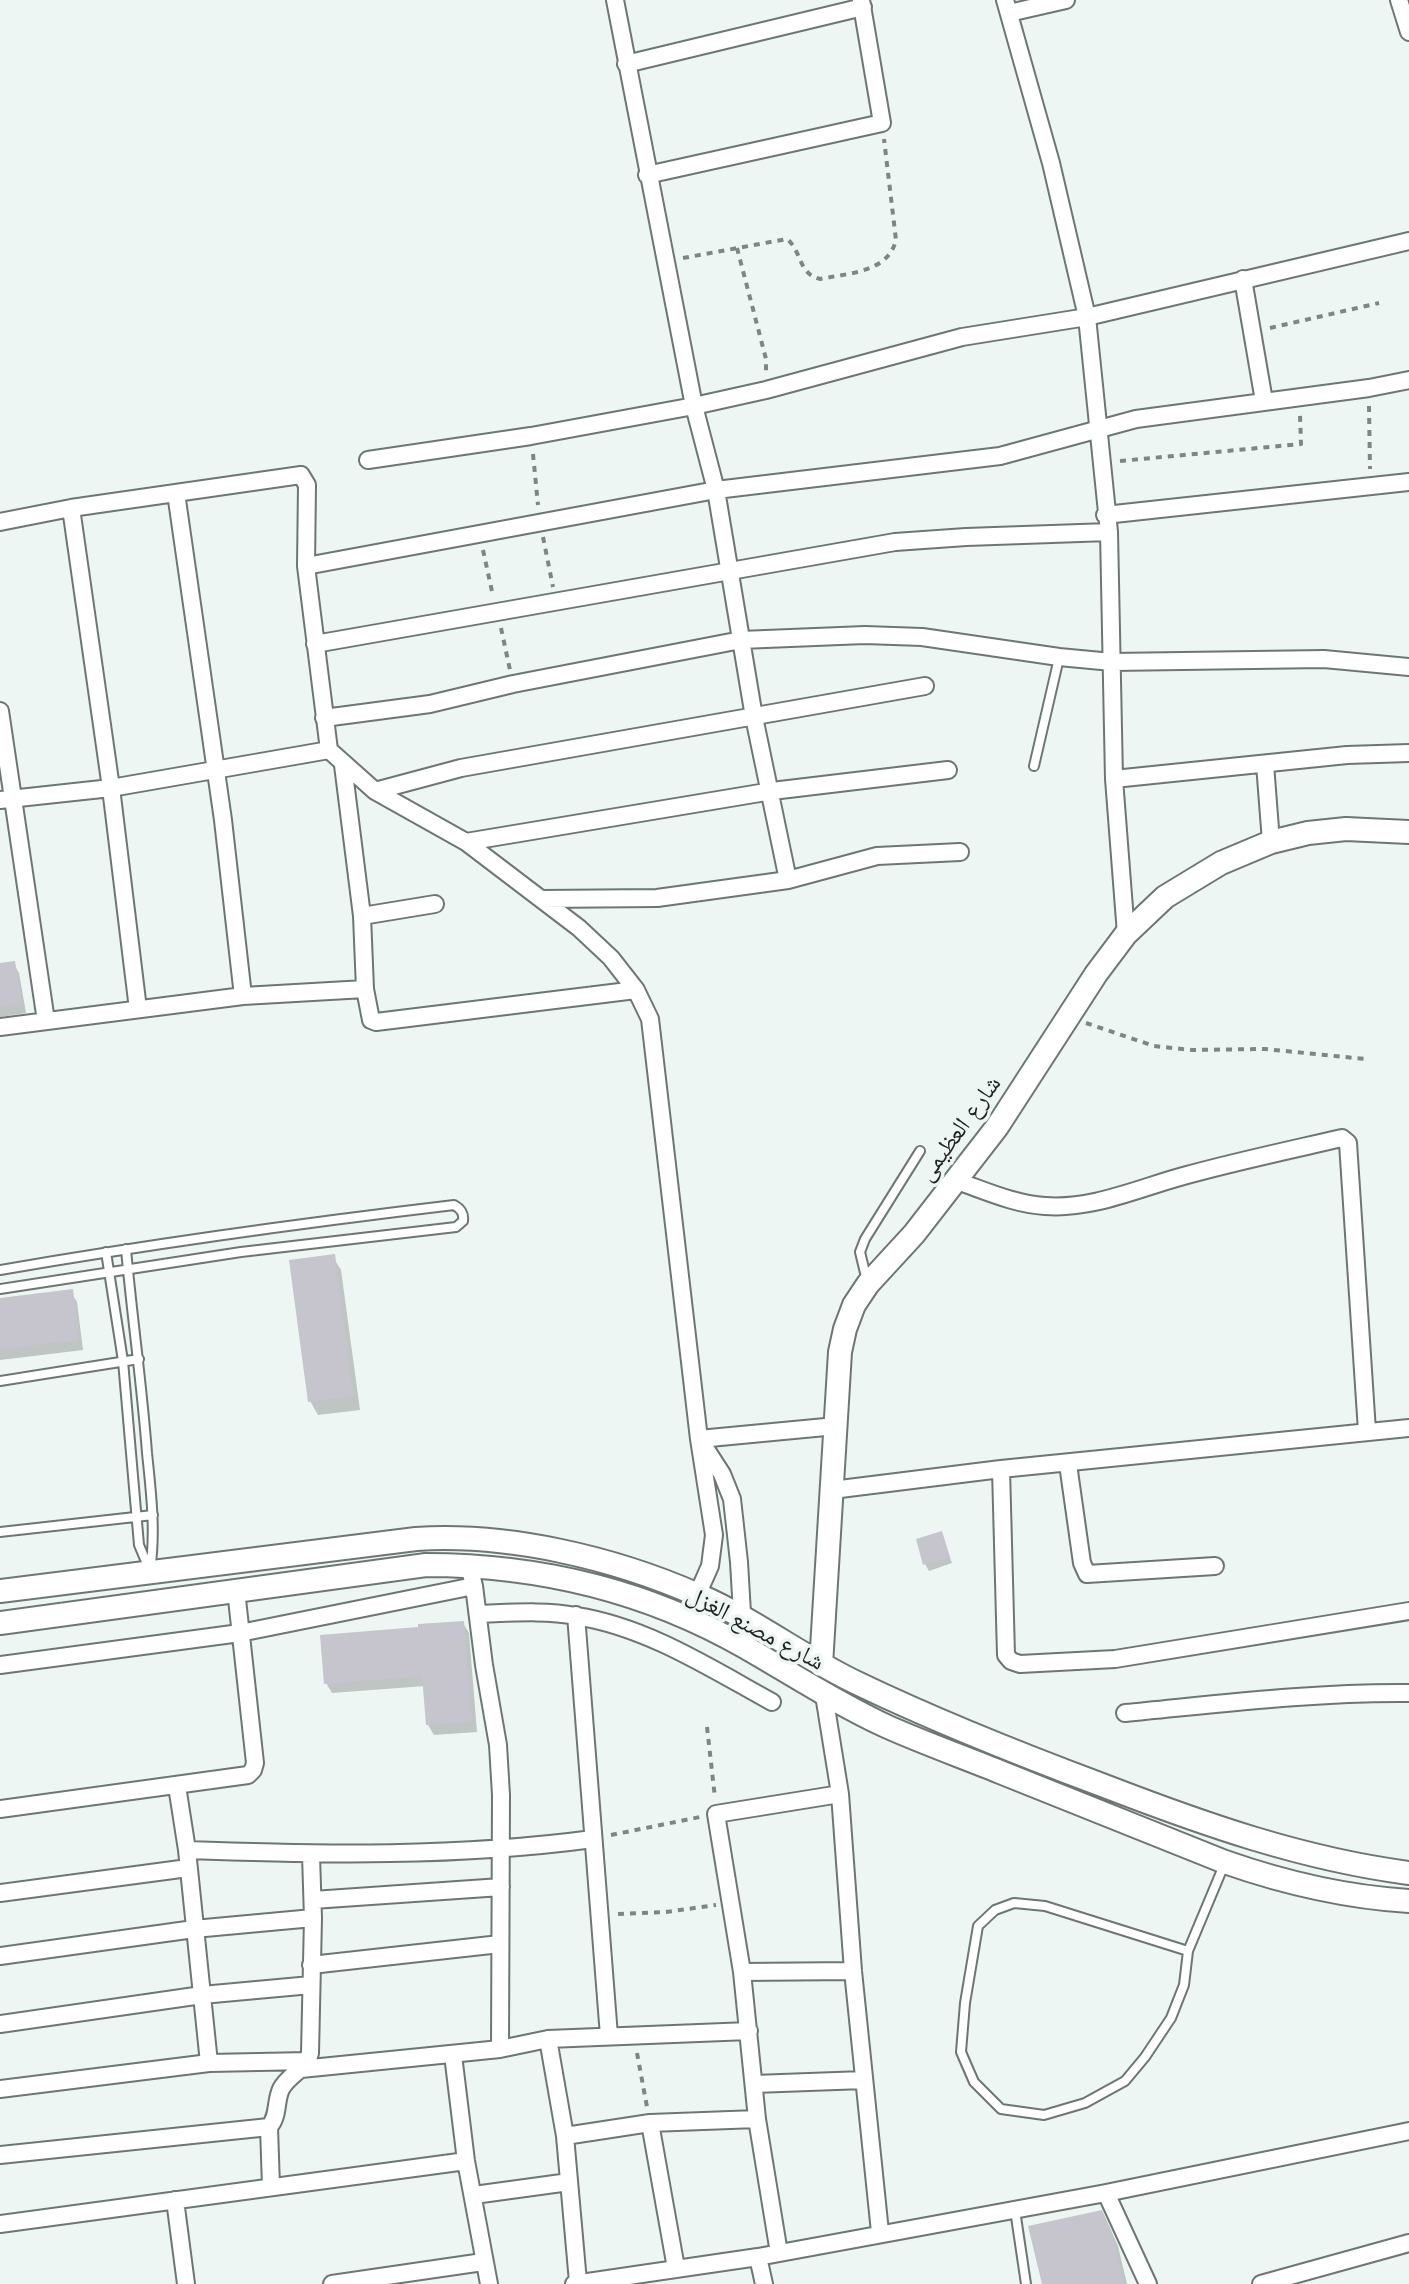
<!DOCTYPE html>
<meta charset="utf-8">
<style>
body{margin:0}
canvas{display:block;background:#edf6f3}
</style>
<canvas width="1409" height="2284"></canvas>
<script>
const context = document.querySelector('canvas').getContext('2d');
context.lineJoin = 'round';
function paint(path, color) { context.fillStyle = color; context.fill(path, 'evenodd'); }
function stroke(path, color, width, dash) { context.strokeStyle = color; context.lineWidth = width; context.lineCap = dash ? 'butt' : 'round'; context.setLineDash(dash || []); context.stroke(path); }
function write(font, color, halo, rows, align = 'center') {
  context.font = font + ' Arial,"Noto Naskh Arabic",sans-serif'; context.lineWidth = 7; context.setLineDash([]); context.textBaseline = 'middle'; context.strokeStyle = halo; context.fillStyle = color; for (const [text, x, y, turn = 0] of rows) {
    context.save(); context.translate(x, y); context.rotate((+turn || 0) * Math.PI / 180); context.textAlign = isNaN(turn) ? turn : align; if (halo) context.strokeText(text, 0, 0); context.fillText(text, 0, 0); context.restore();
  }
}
paint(new Path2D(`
 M 13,963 L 19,973 L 26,1013 L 0,1017 L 0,965 Z
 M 333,1257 L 341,1270 L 360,1410 L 318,1415 L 310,1401 Z
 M 71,1292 L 77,1302 L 83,1350 L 0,1360 L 0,1300 Z
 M 941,1534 L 952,1563 L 929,1571 L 925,1564 Z
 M 463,1623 L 469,1633 L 477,1732 L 434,1735 L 428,1725 L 425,1686 L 332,1693 L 326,1683 Z
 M 1109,2226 L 1118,2246 L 1127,2284 L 1044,2284 Z`), '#0003');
paint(new Path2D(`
 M 15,961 L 22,1003 L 0,1007 L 0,963 Z
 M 335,1254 L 353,1396 L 308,1402 L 289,1260 Z
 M 73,1289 L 79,1340 L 0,1349 L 0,1298 Z
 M 942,1531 L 950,1557 L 923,1565 L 916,1539 Z
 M 464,1621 L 472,1722 L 426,1725 L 422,1676 L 324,1684 L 320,1635 L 418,1627 L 418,1624 Z
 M 1102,2210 L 1111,2230 L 1124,2284 L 1042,2284 L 1028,2226 Z`), '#c6c4cc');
const lane = new Path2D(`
 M 1034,766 L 1059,658
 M 126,1249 C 132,1317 142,1385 147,1453 C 151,1492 156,1531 150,1571
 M 106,1252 L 123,1361 L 139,1545 L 150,1571
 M 0,1270 C 151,1244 302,1223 454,1205 C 461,1209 464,1213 463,1221 L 456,1227 L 241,1252 L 0,1289
 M 867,1281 L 860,1252 L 865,1239 L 920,1151
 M 0,1381 L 139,1359
 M 0,1532 L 153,1515
 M 1188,1951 L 1045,1906 L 1014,1903 L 995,1910 L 978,1926 L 965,2003 L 961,2052 L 974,2082 L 1001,2109 L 1044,2115 L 1085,2103 L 1125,2081 L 1145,2057 L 1171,2018 L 1184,1985 L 1188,1951 L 1224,1865
 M 1015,2210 L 1026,2284`);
const street = new Path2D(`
 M 615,0 L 694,406 L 716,490 L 754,717 L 788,880
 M 1005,0 L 1051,163 L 1087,317 L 1109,532 L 1114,779 L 1126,934
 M 1399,0 L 1409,32
 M 1009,13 L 1066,0
 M 626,64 L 863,7
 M 647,175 L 882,123 L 861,0
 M 1243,279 L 1264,401
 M 368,460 L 531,436 L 694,406 L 766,390 L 962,337 L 1087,317 L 1409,241
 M 176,493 L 223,820 L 243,996
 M 71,508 L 111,788 L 138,1009
 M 1105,515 L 1409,482
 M 0,522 L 71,508 L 301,475 L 307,485 L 306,566 L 329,750 L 375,791 L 466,842 L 579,928 L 611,958 L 636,990 L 650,1019 L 699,1439 L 714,1535 L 710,1566 L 687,1618
 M 306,566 L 716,490 L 1000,456 L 1136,419 L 1369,388 L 1409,380
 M 315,644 L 895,542 L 966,537 L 1109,532
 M 0,711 L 46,1021
 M 324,718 L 430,704 L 513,684 L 741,640 L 865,635 L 922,637 L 1059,657 L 1112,662 L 1324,659 L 1409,667
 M 1265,764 L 1271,842
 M 343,765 L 362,916 L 365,989 L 371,1020 L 376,1022 L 636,990
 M 1114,779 L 1347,755 L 1409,753
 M 375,791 L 461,768 L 925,686
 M 0,800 L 111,788 L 329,750
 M 466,842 L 772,791 L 948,770
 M 541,899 L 657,898 L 788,880 L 877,856 L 960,852
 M 362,916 L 435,904
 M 0,1027 L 243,996 L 365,989
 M 957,1181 C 986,1191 1014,1204 1045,1206 C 1093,1210 1141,1187 1187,1175 C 1238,1161 1290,1150 1342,1138 L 1348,1143 L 1367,1431
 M 699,1439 L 836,1426
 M 702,1443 L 722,1474 L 732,1499 L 739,1562 L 744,1647
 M 1068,1464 L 1082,1563 L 1087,1574 L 1215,1566
 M 1001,1469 L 1006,1655 L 1011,1661 L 1020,1664 L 1115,1659 L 1409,1611
 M 832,1490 L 1001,1469 L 1409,1428
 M 469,1565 L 474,1586 L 484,1665 L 498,1745 L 501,1795 L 500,2049
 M 478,1614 C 510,1613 545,1610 576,1616 C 647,1627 710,1668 772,1702
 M 576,1615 L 609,2036
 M 0,1665 L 240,1633 L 474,1586
 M 824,1695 L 840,1794 L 853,1971 L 880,2232
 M 1125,1713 C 1219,1704 1314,1692 1409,1693
 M 177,1786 L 187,1850 L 209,2063
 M 0,1809 L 248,1775 L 253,1770 L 255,1763 L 236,1590
 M 187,1850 C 322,1855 458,1857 593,1839
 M 0,1893 L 188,1868
 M 313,1900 L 501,1887
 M 0,1956 L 194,1929 L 313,1918
 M 311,1965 L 500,1944
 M 742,1972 L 853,1971
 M 0,2024 L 202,1995 L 311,1985
 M 548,2039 L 565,2136 L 578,2282
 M 453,2055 L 466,2161 L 489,2284
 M 301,2069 L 500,2049 L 548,2039 L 749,2031
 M 754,2084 L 864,2080
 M 0,2089 L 209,2063 L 308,2061
 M 650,2123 L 676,2268
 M 565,2136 L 650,2123 L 757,2119
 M 0,2155 L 269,2127
 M 271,2187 L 269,2127 C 279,2116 275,2102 281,2089 C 289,2074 306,2070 310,2053 L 313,1918 L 311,1855
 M 474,2195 L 569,2182
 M 175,2200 L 186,2284
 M 0,2224 L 466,2161
 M 779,2253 L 757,2119 L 742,1972 L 716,1814 L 840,1794
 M 758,2257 L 764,2284
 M 332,2284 L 483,2262
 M 574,2284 L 758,2257 L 1106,2193
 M 1148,2284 L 1106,2193 L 1409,2131
 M 1261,2284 L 1409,2243`);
const secondary = new Path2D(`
 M 0,1591 L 416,1539 C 509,1533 614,1558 698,1595 C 754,1619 802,1657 857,1683 C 936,1721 1019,1754 1102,1785 C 1203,1824 1302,1859 1409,1873
 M 0,1623 L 426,1565 C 538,1565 647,1591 745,1647 C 792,1674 838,1704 888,1727 C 924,1743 963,1757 1000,1772 C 1075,1802 1150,1832 1225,1862 C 1285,1883 1345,1897 1409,1901
 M 821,1665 L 840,1352 L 845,1329 L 854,1305 L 868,1284 L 914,1234 L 997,1127 L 1096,974 L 1126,934 L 1165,897 L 1221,863 L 1271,842 L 1308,833 L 1346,829 L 1409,832`);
stroke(lane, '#6e7673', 12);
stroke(street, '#6e7673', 20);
stroke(secondary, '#6e7673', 26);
stroke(new Path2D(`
 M 737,248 L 766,359 L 766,374
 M 683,258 L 787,239 C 802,251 798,274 820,279 C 848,273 888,273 896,240 L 884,139
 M 1270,328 L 1379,303
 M 1369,406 L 1370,469
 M 533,454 L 538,505
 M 1120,461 L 1301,444 L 1300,415
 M 543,537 L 553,587
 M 483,550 L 493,596
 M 501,628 L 510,670
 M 1086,1023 L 1154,1046 L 1192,1050 L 1265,1049 L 1365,1059
 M 707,1727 L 715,1798
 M 611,1835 L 700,1817
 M 618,1914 L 666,1912 L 716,1905
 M 637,2053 L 647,2107`), '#7f8583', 4, [6, 6]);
stroke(lane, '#fff', 8);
stroke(street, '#fff', 16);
stroke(secondary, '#fff', 22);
write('24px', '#1f2221', '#edf6f3', [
 ["شارع العظيمى",960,1129,-54],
 ["شارع مصنع الغزل",755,1629,28]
]);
</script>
